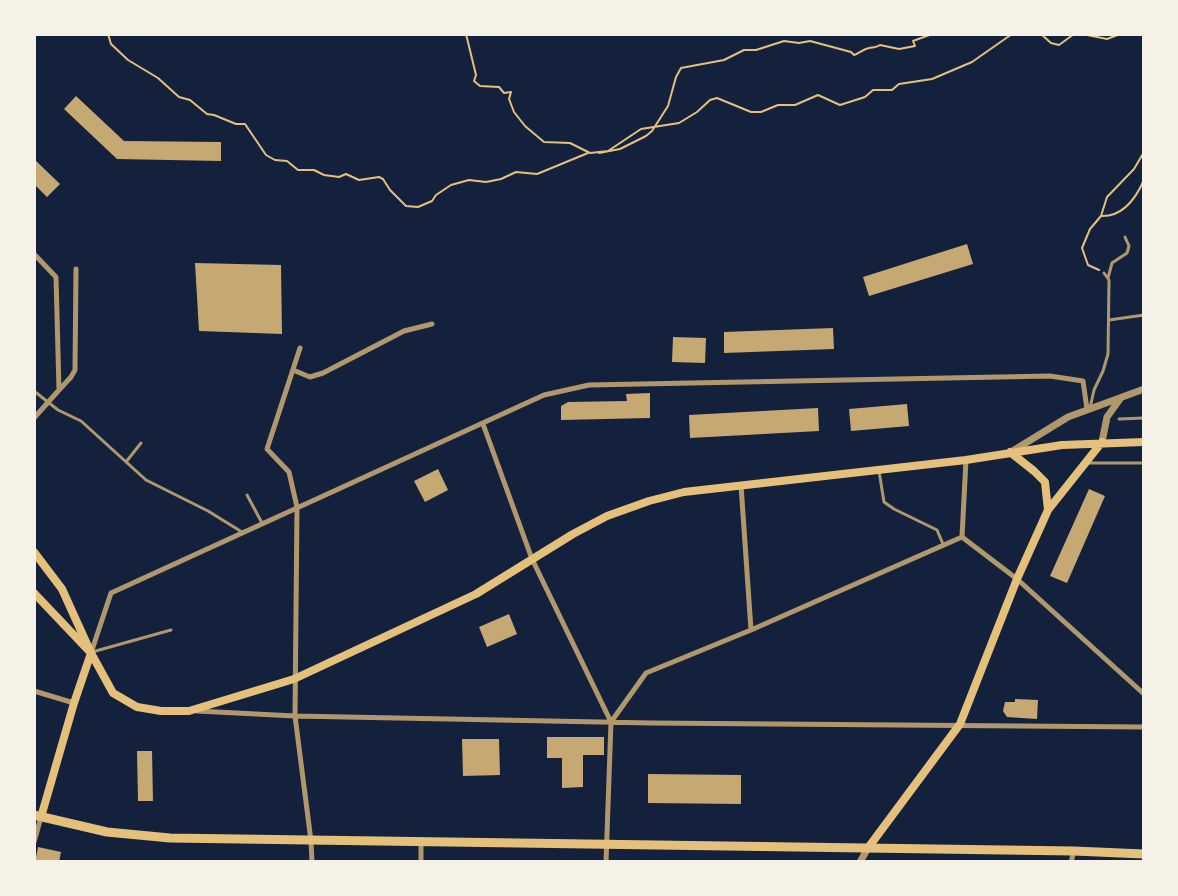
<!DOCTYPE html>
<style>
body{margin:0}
#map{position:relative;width:1178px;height:896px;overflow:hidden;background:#14213d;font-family:"Work Sans",sans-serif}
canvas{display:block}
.frame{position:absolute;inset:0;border:36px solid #f6f1e7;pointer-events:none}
</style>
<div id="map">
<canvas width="1178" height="896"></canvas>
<div class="frame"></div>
</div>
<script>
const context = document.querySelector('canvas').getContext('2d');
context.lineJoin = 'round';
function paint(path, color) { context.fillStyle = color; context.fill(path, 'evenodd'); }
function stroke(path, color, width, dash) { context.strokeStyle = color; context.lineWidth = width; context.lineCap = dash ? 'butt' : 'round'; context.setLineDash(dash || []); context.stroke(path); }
paint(new Path2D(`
 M 76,96 L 124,141 L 221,142 L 221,161 L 117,159 L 64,109 Z
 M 34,159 L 60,184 L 47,197 L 34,184 Z
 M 967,244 L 973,264 L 869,296 L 863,277 Z
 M 195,263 L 281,265 L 282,334 L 199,331 Z
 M 833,328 L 834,349 L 724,353 L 724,332 Z
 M 673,337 L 706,338 L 705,363 L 672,362 Z
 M 650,393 L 650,418 L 561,420 L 561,406 L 568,402 L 627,401 L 626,394 Z
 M 907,404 L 909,426 L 851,431 L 849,409 Z
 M 818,408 L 819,431 L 690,438 L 689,415 Z
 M 438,469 L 448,490 L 425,502 L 414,481 Z
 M 1089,489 L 1105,496 L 1067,583 L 1050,576 Z
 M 509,614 L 517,634 L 487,647 L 479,627 Z
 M 1015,699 L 1038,700 L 1037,719 L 1007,717 L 1003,711 L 1005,702 L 1015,702 Z
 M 547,737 L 604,737 L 604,755 L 583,755 L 583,787 L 562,788 L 562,758 L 547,758 Z
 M 462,739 L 499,739 L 500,775 L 463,776 Z
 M 137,751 L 152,751 L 153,801 L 138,801 Z
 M 648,774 L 741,775 L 741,804 L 648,803 Z
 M 38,847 L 61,852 L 59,862 L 35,862 Z`), '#c6a872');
stroke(new Path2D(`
 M 108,34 L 111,44 L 128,60 L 158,78 L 179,97 L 190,100 L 207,114 L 214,115 L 236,124 L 245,124 L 266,155 L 275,160 L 287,161 L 298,170 L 314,170 L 324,175 L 339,177 L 346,174 L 359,180 L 379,177 L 383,179 L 390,190 L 406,206 L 418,207 L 432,201 L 436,195 L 451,185 L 469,180 L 486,182 L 501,179 L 516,172 L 537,174 L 588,153
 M 466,34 L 476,75 L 474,81 L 480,86 L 499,87 L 504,93 L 511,92 L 509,99 L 514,112 L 525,126 L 544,142 L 570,143 L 590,153 L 608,151 L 641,129 L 679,123 L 697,112 L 710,100 L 717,98 L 751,112 L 761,112 L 778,105 L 795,105 L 818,95 L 840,105 L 865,97 L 873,90 L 892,90 L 899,84 L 932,79 L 972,62 L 1012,34
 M 1041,34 L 1051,43 L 1059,45 L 1074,34
 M 1082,34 L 1107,39 L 1120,34
 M 599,153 L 620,149 L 646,136 L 652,131 L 668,106 L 676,77 L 681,68 L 724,60 L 744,50 L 756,50 L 784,41 L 799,43 L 810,41 L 851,52 L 854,55 C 860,53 863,49 869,48 C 873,47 876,48 880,45 L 899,49 L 915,46 L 913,41 L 932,34
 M 1101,216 C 1123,217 1136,198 1144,180
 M 1099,270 L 1088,265 L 1082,248 L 1090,229 L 1101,216 L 1107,197 L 1134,169 L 1144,152`), '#e5c07b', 2);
stroke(new Path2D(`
 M 1108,278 L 1112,263 L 1127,253 L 1129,246 L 1125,237
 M 1109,320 L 1144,315
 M 34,391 L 58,410 L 81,421 L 146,480 L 208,511 L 242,532
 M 1090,408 L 1094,390 L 1103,371 L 1108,354 L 1109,280 L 1104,273
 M 1119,419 L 1144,418
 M 126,462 L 141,443
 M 1086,463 L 1144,463
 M 879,471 L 884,502 L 894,509 L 937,530 L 943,544
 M 247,495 L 262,523
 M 92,652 L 171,630`), '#b1986c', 3);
stroke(new Path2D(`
 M 34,254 L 56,277 L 59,390 L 34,418
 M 300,348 L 267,449 L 289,472 L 297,507 L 295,716 L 651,723 L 1144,727
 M 293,370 L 310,377 L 323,373 L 404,331 L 432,324
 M 59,390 L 71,377 L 75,370 L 76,269
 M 483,424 L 532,559 L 611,722 L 606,862
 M 741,485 L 751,630
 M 962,537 L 1017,579 L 1144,694
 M 91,653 L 111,593 L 544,395 L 589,385 L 1050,376 L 1083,381 L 1087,409
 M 34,691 L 74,703
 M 197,711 L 295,716 L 311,841 L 312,862
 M 611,722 L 646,673 L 751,630 L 962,537 L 966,460
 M 34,842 L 41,817
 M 421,862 L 421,842
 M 1071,862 L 1074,851`), '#b1986c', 5);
stroke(new Path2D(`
 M 1102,442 L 1107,417 L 1120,399
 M 1011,452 L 1068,417 L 1144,389
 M 860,862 L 868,848`), '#b1986c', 7);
stroke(new Path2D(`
 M 1010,452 L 1034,471 L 1045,482 L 1048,510
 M 34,552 L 62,589 L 91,653 L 74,703 L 41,817
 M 34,593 L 91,653 L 113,693 L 137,707 L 161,711 L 189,711 L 294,679 L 476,594 L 573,534 L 607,516 L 649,501 L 684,492 L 966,460 L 1062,445 L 1144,442
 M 868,848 L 960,724 L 1017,579 L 1048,510 L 1102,442`), '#e5c07b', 8);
stroke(new Path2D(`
 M 34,815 L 107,832 L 170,838 L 1074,851 L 1144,854`), '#e5c07b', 9);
</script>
